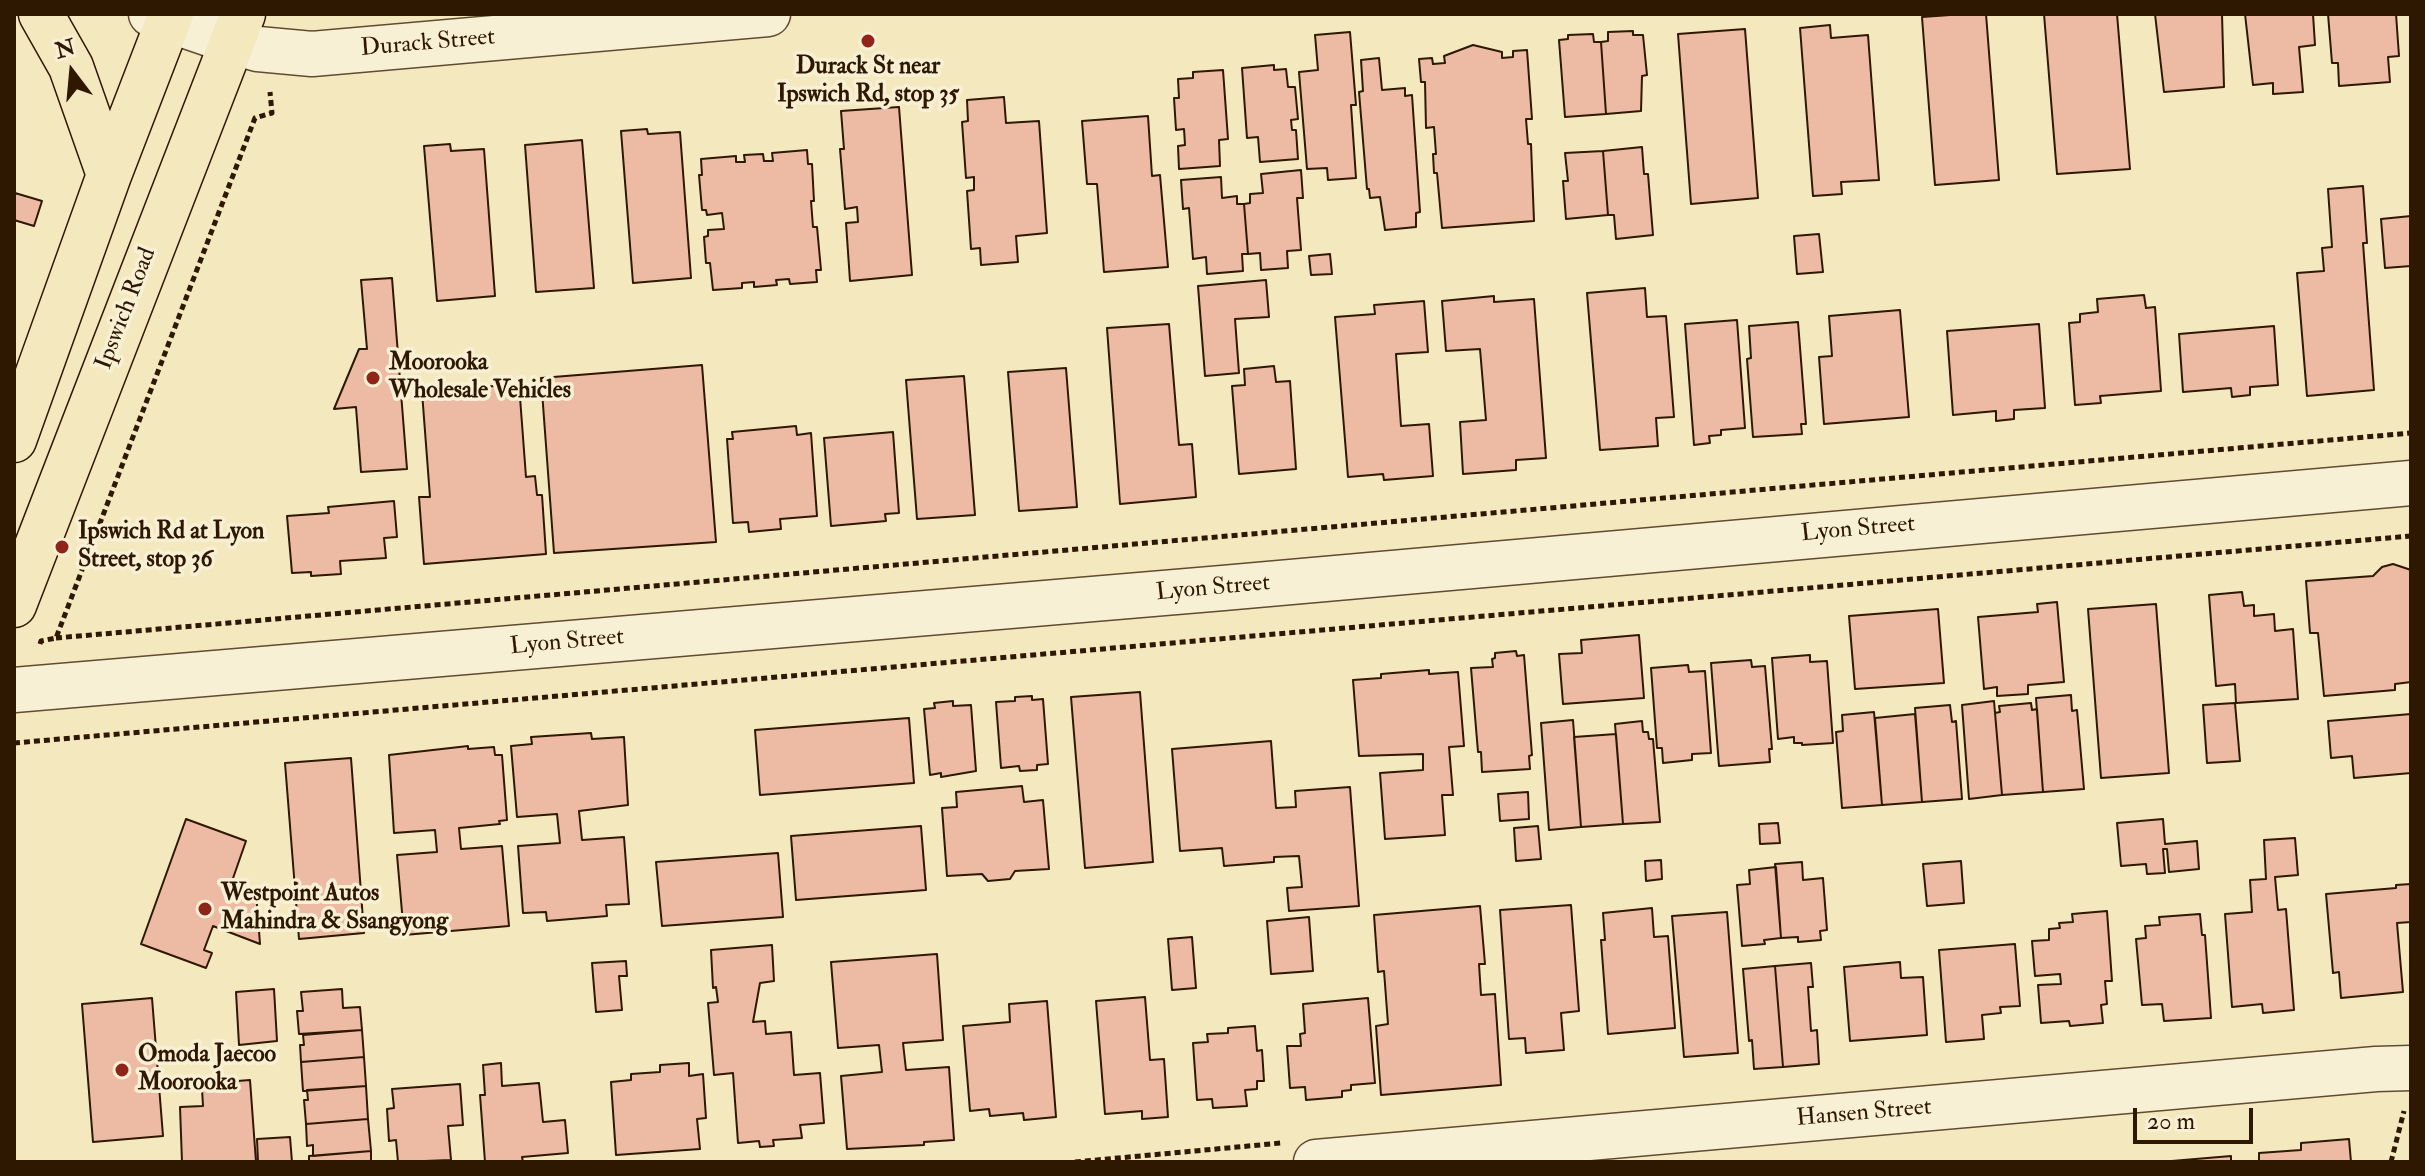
<!DOCTYPE html>
<style>
body{margin:0}
#map{position:relative;width:2425px;height:1176px;overflow:hidden;background:#f4e8be;font-family:"IM FELL Double Pica",serif}
canvas{display:block}
.frame{position:absolute;inset:0;border:16px solid #2f1802;pointer-events:none}
.north{position:absolute;left:32px;top:32px;width:80px;height:80px;-webkit-text-stroke:6px #f8f0d5;paint-order:stroke;rotate:344deg;font-size:22px;font-weight:700;line-height:32px;text-align:center;color:#2f1802}
.north::after{content:'';display:block;margin:auto;width:28px;height:36px;background:#2f1802;clip-path:polygon(50% 0,100% 100%,50% 72%,0 100%)}
.scale{position:absolute;left:2133px;top:1108px;width:120px;height:36px;box-sizing:border-box;border:4px solid #2f1802;border-top:0;padding-left:10px;font-size:24px;line-height:28px;white-space:nowrap;color:#2f1802;-webkit-text-stroke:6px #f8f0d5;paint-order:stroke}
</style>
<div id="map">
<canvas width="2425" height="1176"></canvas>
<div class="frame"></div>
<div class="north">N</div>
<div class="scale">20 m</div>
</div>
<script>
const context = document.querySelector('canvas').getContext('2d');
context.lineJoin = 'round';
function paint(path, color) { context.fillStyle = color; context.fill(path, 'evenodd'); }
function stroke(path, color, width, dash) { context.strokeStyle = color; context.lineWidth = width; context.lineCap = dash ? 'butt' : 'round'; context.setLineDash(dash || []); context.stroke(path); }
function write(font, color, halo, rows, align = 'center') {
  context.font = font + ' "IM FELL Double Pica",serif'; context.lineWidth = 7; context.setLineDash([]); context.textBaseline = 'middle'; context.strokeStyle = halo; context.fillStyle = color; for (const [text, x, y, turn = 0] of rows) {
    context.save(); context.translate(x, y); context.rotate((+turn || 0) * Math.PI / 180); context.textAlign = isNaN(turn) ? turn : align; if (halo) context.strokeText(text, 0, 0); context.fillText(text, 0, 0); context.restore();
  }
}
const building = new Path2D(`
 M 1964,14 L 1986,14 L 1999,180 L 1935,185 L 1922,17 Z
 M 2044,14 L 2117,14 L 2130,169 L 2057,174 Z
 M 2155,14 L 2222,14 L 2224,87 L 2164,92 Z
 M 2245,14 L 2313,14 L 2315,45 L 2299,47 L 2303,92 L 2273,94 L 2273,83 L 2253,85 Z
 M 2328,14 L 2396,14 L 2399,56 L 2388,57 L 2390,82 L 2339,86 L 2338,63 L 2332,63 Z
 M 1830,25 L 1831,38 L 1868,35 L 1879,180 L 1841,182 L 1842,194 L 1813,196 L 1800,28 Z
 M 1745,29 L 1758,198 L 1691,204 L 1678,34 Z
 M 1633,31 L 1633,35 L 1643,35 L 1647,75 L 1642,76 L 1641,111 L 1606,114 L 1601,42 L 1608,41 L 1608,32 Z
 M 1350,32 L 1356,105 L 1351,105 L 1356,178 L 1328,180 L 1327,168 L 1307,169 L 1299,72 L 1318,70 L 1315,35 Z
 M 1593,34 L 1594,42 L 1601,42 L 1606,114 L 1565,117 L 1559,40 L 1568,39 L 1568,35 Z
 M 1473,45 L 1502,52 L 1502,58 L 1513,57 L 1513,51 L 1527,50 L 1532,119 L 1526,119 L 1528,144 L 1531,144 L 1534,221 L 1442,228 L 1437,173 L 1434,173 L 1433,154 L 1436,154 L 1434,127 L 1426,128 L 1425,82 L 1421,82 L 1419,59 L 1432,58 L 1433,64 L 1445,63 L 1444,56 Z
 M 1379,58 L 1382,90 L 1405,88 L 1405,96 L 1412,95 L 1420,212 L 1416,213 L 1416,227 L 1385,230 L 1380,197 L 1370,198 L 1369,189 L 1367,189 L 1359,92 L 1363,91 L 1361,60 Z
 M 1274,65 L 1274,70 L 1286,69 L 1288,87 L 1295,87 L 1298,119 L 1291,120 L 1292,130 L 1296,130 L 1298,159 L 1260,162 L 1258,137 L 1247,138 L 1242,68 Z
 M 1223,70 L 1228,139 L 1219,140 L 1220,166 L 1179,169 L 1178,146 L 1185,145 L 1184,129 L 1176,130 L 1174,98 L 1179,98 L 1178,79 L 1193,78 L 1193,72 Z
 M 1004,97 L 1006,123 L 1039,121 L 1047,233 L 1016,236 L 1018,262 L 981,265 L 980,248 L 971,249 L 967,191 L 974,190 L 974,177 L 966,178 L 962,122 L 968,121 L 967,100 Z
 M 899,107 L 912,275 L 850,281 L 846,223 L 858,222 L 857,207 L 845,209 L 840,149 L 844,149 L 841,111 Z
 M 1148,116 L 1152,176 L 1160,175 L 1168,267 L 1104,272 L 1097,184 L 1087,184 L 1082,121 Z
 M 647,129 L 648,134 L 680,132 L 691,278 L 633,283 L 621,131 Z
 M 582,140 L 594,288 L 536,292 L 525,145 Z
 M 450,144 L 451,151 L 484,149 L 495,296 L 437,301 L 424,146 Z
 M 1642,147 L 1644,174 L 1648,174 L 1653,235 L 1616,239 L 1614,215 L 1608,215 L 1603,151 Z
 M 807,150 L 808,164 L 812,164 L 814,201 L 811,201 L 813,227 L 817,227 L 821,270 L 816,270 L 817,282 L 790,284 L 789,279 L 776,280 L 777,285 L 754,287 L 754,282 L 742,283 L 742,288 L 713,290 L 710,263 L 706,263 L 704,237 L 708,236 L 708,230 L 724,229 L 722,213 L 707,215 L 706,210 L 702,210 L 699,175 L 702,175 L 701,159 L 736,156 L 736,162 L 745,162 L 744,155 L 763,154 L 764,161 L 773,161 L 772,153 Z
 M 1603,151 L 1608,215 L 1566,219 L 1563,181 L 1568,181 L 1565,153 Z
 M 1301,170 L 1303,198 L 1297,198 L 1301,250 L 1287,251 L 1288,268 L 1261,270 L 1260,253 L 1248,254 L 1244,204 L 1250,203 L 1250,194 L 1263,193 L 1261,174 Z
 M 1221,177 L 1222,198 L 1237,196 L 1237,204 L 1244,204 L 1248,254 L 1242,254 L 1243,271 L 1207,274 L 1206,257 L 1193,259 L 1189,208 L 1183,209 L 1181,180 Z
 M 2363,186 L 2367,243 L 2363,243 L 2374,390 L 2307,396 L 2297,273 L 2324,271 L 2322,248 L 2332,247 L 2328,189 Z
 M 15,193 L 42,201 L 34,226 L 14,220 Z
 M 2411,216 L 2411,266 L 2385,268 L 2381,219 Z
 M 1819,234 L 1823,272 L 1797,274 L 1794,236 Z
 M 1330,254 L 1332,274 L 1311,275 L 1309,256 Z
 M 392,278 L 407,469 L 361,472 L 356,407 L 334,409 L 359,349 L 367,349 L 361,280 Z
 M 1266,280 L 1269,317 L 1235,319 L 1239,373 L 1205,376 L 1198,286 Z
 M 1645,288 L 1647,317 L 1666,316 L 1674,417 L 1656,418 L 1658,446 L 1600,450 L 1587,293 Z
 M 2144,295 L 2146,308 L 2155,307 L 2161,391 L 2100,396 L 2101,403 L 2075,405 L 2069,323 L 2080,322 L 2080,314 L 2098,312 L 2097,299 Z
 M 1494,296 L 1494,302 L 1534,299 L 1546,458 L 1516,460 L 1516,470 L 1463,474 L 1460,422 L 1486,420 L 1480,349 L 1446,351 L 1442,301 Z
 M 1424,301 L 1428,352 L 1396,354 L 1401,426 L 1429,424 L 1433,476 L 1384,480 L 1383,474 L 1348,477 L 1335,317 L 1375,314 L 1374,305 Z
 M 1900,310 L 1909,417 L 1824,424 L 1819,357 L 1832,356 L 1829,316 Z
 M 1737,320 L 1745,428 L 1721,430 L 1721,435 L 1709,436 L 1710,443 L 1694,445 L 1685,324 Z
 M 1798,322 L 1806,424 L 1801,424 L 1802,434 L 1753,437 L 1747,359 L 1751,358 L 1749,326 Z
 M 1169,324 L 1179,445 L 1192,444 L 1196,497 L 1120,504 L 1107,328 Z
 M 2039,324 L 2045,408 L 2014,410 L 2014,419 L 1996,421 L 1996,411 L 1953,415 L 1947,331 Z
 M 2274,326 L 2278,385 L 2250,387 L 2250,395 L 2232,397 L 2231,388 L 2183,392 L 2179,334 Z
 M 702,365 L 716,542 L 554,553 L 541,378 Z
 M 1274,366 L 1276,382 L 1290,381 L 1296,469 L 1239,474 L 1232,386 L 1245,385 L 1244,369 Z
 M 1066,368 L 1077,507 L 1019,511 L 1008,372 Z
 M 964,376 L 975,515 L 917,519 L 906,380 Z
 M 519,384 L 526,477 L 535,476 L 537,495 L 542,495 L 546,554 L 424,564 L 419,497 L 430,497 L 422,392 Z
 M 796,426 L 797,435 L 811,433 L 817,516 L 780,519 L 781,529 L 749,532 L 748,522 L 733,523 L 727,439 L 733,439 L 732,432 Z
 M 893,432 L 899,513 L 885,514 L 886,521 L 831,526 L 824,438 Z
 M 394,501 L 397,537 L 384,538 L 386,558 L 340,561 L 341,574 L 311,576 L 311,572 L 292,573 L 287,516 L 329,513 L 328,507 Z
 M 2393,564 L 2411,570 L 2411,682 L 2395,684 L 2395,690 L 2324,696 L 2318,633 L 2310,633 L 2306,581 L 2373,576 L 2382,567 Z
 M 2242,592 L 2244,606 L 2254,605 L 2254,616 L 2274,614 L 2275,631 L 2293,629 L 2298,699 L 2236,703 L 2235,684 L 2216,686 L 2209,595 Z
 M 2057,602 L 2064,682 L 2028,685 L 2028,694 L 1997,696 L 1997,687 L 1984,689 L 1978,617 L 2038,612 L 2037,604 Z
 M 2156,604 L 2169,773 L 2101,778 L 2088,609 Z
 M 1938,609 L 1944,683 L 1855,689 L 1849,616 Z
 M 1639,635 L 1644,698 L 1563,704 L 1559,654 L 1582,653 L 1581,640 Z
 M 1516,651 L 1517,656 L 1524,655 L 1532,755 L 1529,756 L 1530,769 L 1482,772 L 1481,752 L 1478,752 L 1471,668 L 1493,667 L 1492,659 L 1495,658 L 1495,653 Z
 M 1810,655 L 1810,662 L 1827,661 L 1833,743 L 1802,745 L 1802,743 L 1794,743 L 1794,737 L 1778,739 L 1772,658 Z
 M 1751,660 L 1752,667 L 1765,666 L 1772,749 L 1769,749 L 1770,762 L 1719,766 L 1711,663 Z
 M 1688,665 L 1689,672 L 1705,671 L 1711,753 L 1692,754 L 1692,760 L 1663,763 L 1662,748 L 1657,748 L 1651,668 Z
 M 1429,670 L 1429,674 L 1458,672 L 1464,746 L 1449,747 L 1453,795 L 1442,795 L 1445,835 L 1385,839 L 1380,773 L 1423,770 L 1423,754 L 1359,756 L 1353,680 L 1381,678 L 1381,674 Z
 M 1140,692 L 1153,862 L 1085,868 L 1071,697 Z
 M 2071,695 L 2072,711 L 2077,710 L 2084,789 L 2043,792 L 2036,698 Z
 M 1032,696 L 1032,700 L 1043,699 L 1048,764 L 1037,765 L 1037,770 L 1020,771 L 1019,766 L 1001,768 L 996,702 L 1015,701 L 1015,697 Z
 M 953,701 L 953,706 L 971,705 L 976,771 L 941,777 L 941,773 L 930,775 L 924,709 L 935,708 L 934,703 Z
 M 1994,701 L 2002,795 L 1969,799 L 1962,705 Z
 M 2031,703 L 2032,710 L 2037,709 L 2043,792 L 2002,795 L 1995,713 L 2000,712 L 1999,706 Z
 M 2235,703 L 2240,761 L 2207,763 L 2203,705 Z
 M 1950,705 L 1952,722 L 1956,721 L 1962,799 L 1922,802 L 1915,708 Z
 M 1874,712 L 1882,805 L 1842,808 L 1836,732 L 1843,731 L 1842,715 Z
 M 1915,714 L 1922,802 L 1882,805 L 1875,718 Z
 M 2411,714 L 2411,773 L 2354,778 L 2352,756 L 2331,758 L 2328,721 Z
 M 909,718 L 914,783 L 760,795 L 755,730 Z
 M 1573,720 L 1581,827 L 1549,830 L 1541,723 Z
 M 1642,721 L 1643,732 L 1648,732 L 1649,739 L 1653,739 L 1660,822 L 1623,824 L 1615,724 Z
 M 591,733 L 592,739 L 624,737 L 628,805 L 579,811 L 582,840 L 624,837 L 629,904 L 606,905 L 607,916 L 547,921 L 546,912 L 523,913 L 518,846 L 560,843 L 557,814 L 517,817 L 511,746 L 532,744 L 531,737 Z
 M 1616,734 L 1623,824 L 1581,827 L 1574,737 Z
 M 1271,741 L 1276,808 L 1296,807 L 1295,791 L 1350,787 L 1359,906 L 1289,911 L 1287,888 L 1302,887 L 1299,856 L 1274,857 L 1274,862 L 1224,866 L 1222,848 L 1180,851 L 1172,749 Z
 M 468,746 L 468,749 L 494,747 L 495,755 L 502,755 L 507,820 L 499,821 L 500,824 L 459,828 L 461,849 L 502,846 L 509,926 L 404,935 L 397,855 L 437,852 L 435,830 L 394,833 L 389,755 Z
 M 351,758 L 364,933 L 299,939 L 285,763 Z
 M 1022,786 L 1024,802 L 1043,800 L 1049,869 L 1015,871 L 1010,879 L 988,881 L 982,874 L 947,876 L 942,808 L 957,807 L 956,792 Z
 M 1528,792 L 1529,819 L 1500,821 L 1498,794 Z
 M 186,819 L 246,841 L 231,884 L 256,892 L 260,944 L 213,926 L 204,950 L 212,953 L 206,968 L 141,944 Z
 M 2163,819 L 2165,844 L 2197,841 L 2199,869 L 2169,872 L 2167,849 L 2163,849 L 2165,873 L 2147,874 L 2146,864 L 2121,866 L 2117,823 Z
 M 1778,823 L 1780,843 L 1760,844 L 1759,824 Z
 M 921,826 L 926,890 L 796,900 L 791,836 Z
 M 1538,826 L 1541,859 L 1516,861 L 1514,828 Z
 M 2295,838 L 2298,875 L 2275,877 L 2278,910 L 2286,909 L 2294,1010 L 2263,1013 L 2262,1004 L 2232,1007 L 2225,914 L 2252,912 L 2250,880 L 2266,879 L 2264,840 Z
 M 778,853 L 783,917 L 662,926 L 656,862 Z
 M 1661,860 L 1662,879 L 1646,881 L 1645,861 Z
 M 1961,861 L 1964,903 L 1927,906 L 1923,864 Z
 M 1802,862 L 1803,880 L 1823,878 L 1827,930 L 1820,931 L 1821,940 L 1798,942 L 1798,937 L 1781,938 L 1775,864 Z
 M 1776,867 L 1781,938 L 1764,940 L 1765,944 L 1742,946 L 1737,885 L 1750,884 L 1749,870 Z
 M 2411,884 L 2411,922 L 2397,923 L 2403,992 L 2341,998 L 2339,972 L 2333,973 L 2326,894 L 2396,888 L 2396,885 Z
 M 1571,905 L 1579,1011 L 1561,1013 L 1564,1050 L 1526,1053 L 1525,1038 L 1509,1039 L 1500,910 Z
 M 1480,906 L 1485,964 L 1479,964 L 1481,995 L 1495,994 L 1501,1085 L 1381,1095 L 1376,1026 L 1388,1024 L 1384,971 L 1378,972 L 1374,915 Z
 M 1652,908 L 1654,937 L 1668,936 L 1675,1028 L 1608,1034 L 1601,940 L 1605,940 L 1603,913 Z
 M 2107,911 L 2112,981 L 2105,981 L 2107,1004 L 2101,1005 L 2103,1023 L 2070,1026 L 2069,1021 L 2041,1023 L 2038,985 L 2061,984 L 2060,974 L 2035,976 L 2032,941 L 2049,940 L 2049,929 L 2060,928 L 2059,923 L 2073,922 L 2072,914 Z
 M 1727,912 L 1738,1053 L 1684,1057 L 1672,916 Z
 M 2200,914 L 2202,935 L 2205,935 L 2211,1018 L 2164,1021 L 2162,1004 L 2142,1005 L 2136,939 L 2146,938 L 2145,926 L 2160,925 L 2159,917 Z
 M 1309,917 L 1313,971 L 1271,974 L 1267,921 Z
 M 1192,937 L 1196,988 L 1172,990 L 1168,939 Z
 M 2015,944 L 2020,1006 L 2000,1007 L 2001,1013 L 1982,1015 L 1984,1039 L 1946,1042 L 1939,950 Z
 M 772,945 L 774,981 L 760,983 L 753,1022 L 765,1021 L 766,1034 L 791,1032 L 794,1075 L 820,1073 L 824,1123 L 800,1125 L 802,1138 L 773,1140 L 774,1146 L 760,1147 L 759,1141 L 738,1143 L 733,1073 L 714,1075 L 708,1003 L 718,1002 L 716,987 L 713,988 L 711,950 Z
 M 937,954 L 943,1040 L 903,1043 L 906,1070 L 949,1067 L 954,1140 L 924,1142 L 924,1145 L 847,1149 L 841,1076 L 882,1072 L 879,1045 L 838,1048 L 831,962 Z
 M 626,961 L 627,976 L 619,976 L 622,1010 L 596,1012 L 592,963 Z
 M 1900,962 L 1901,978 L 1923,977 L 1927,1035 L 1850,1041 L 1844,967 Z
 M 1811,963 L 1813,987 L 1808,987 L 1811,1031 L 1817,1030 L 1819,1064 L 1783,1067 L 1775,966 Z
 M 1775,966 L 1783,1067 L 1754,1069 L 1752,1040 L 1749,1041 L 1743,969 Z
 M 274,989 L 277,1041 L 239,1045 L 236,992 Z
 M 342,989 L 343,1008 L 360,1007 L 362,1030 L 299,1034 L 297,1011 L 303,1011 L 301,992 Z
 M 1145,997 L 1150,1060 L 1164,1059 L 1168,1117 L 1142,1119 L 1142,1111 L 1105,1114 L 1096,1001 Z
 M 152,998 L 163,1136 L 93,1142 L 82,1004 Z
 M 1368,998 L 1375,1083 L 1351,1085 L 1351,1090 L 1342,1091 L 1342,1097 L 1306,1100 L 1305,1087 L 1290,1088 L 1287,1046 L 1301,1046 L 1300,1034 L 1305,1033 L 1303,1004 Z
 M 1047,1001 L 1056,1117 L 1024,1120 L 1023,1113 L 990,1116 L 989,1109 L 970,1111 L 963,1026 L 1010,1022 L 1009,1004 Z
 M 1255,1026 L 1257,1051 L 1262,1050 L 1264,1081 L 1257,1081 L 1257,1089 L 1245,1090 L 1247,1106 L 1213,1108 L 1212,1099 L 1197,1100 L 1193,1043 L 1208,1042 L 1207,1034 L 1228,1033 L 1228,1028 Z
 M 362,1030 L 364,1057 L 301,1062 L 300,1045 L 304,1045 L 303,1035 Z
 M 364,1057 L 366,1086 L 303,1091 L 301,1062 Z
 M 501,1063 L 502,1086 L 539,1083 L 543,1122 L 565,1120 L 568,1153 L 522,1157 L 523,1162 L 485,1162 L 480,1095 L 485,1095 L 483,1065 Z
 M 689,1063 L 689,1076 L 703,1074 L 706,1118 L 697,1119 L 700,1149 L 616,1155 L 611,1082 L 631,1080 L 631,1074 L 660,1072 L 660,1065 Z
 M 250,1080 L 256,1162 L 182,1162 L 180,1107 L 203,1106 L 202,1089 L 226,1088 L 225,1082 Z
 M 460,1084 L 463,1125 L 448,1126 L 451,1160 L 398,1162 L 396,1140 L 389,1141 L 387,1109 L 394,1108 L 392,1089 Z
 M 366,1086 L 368,1119 L 306,1124 L 304,1100 L 308,1100 L 307,1090 Z
 M 368,1119 L 371,1151 L 313,1156 L 313,1145 L 307,1146 L 306,1124 Z
 M 290,1137 L 292,1162 L 258,1162 L 257,1139 Z
 M 2349,1139 L 2351,1162 L 2259,1162 L 2259,1153 L 2301,1150 L 2301,1143 Z
 M 371,1151 L 371,1162 L 309,1162 L 309,1156 Z
 M 2231,1156 L 2231,1162 L 2160,1162 Z`);
paint(building, '#edbaa4');
stroke(building, '#2f1802', 2);
const minor = new Path2D(`
 M 233,42 L 258,49 L 312,54 L 768,14
 M 14,690 L 1223,588 L 2411,483
 M 1316,1162 L 2376,1069 L 2411,1068`);
const tertiary = new Path2D(`
 M 151,14 L 233,42`);
const trunk = new Path2D(`
 M 41,14 L 71,67 L 109,175
 M 14,440 L 109,175 L 171,14
 M 14,605 L 243,14`);
stroke(minor, '#604c31', 47);
stroke(tertiary, '#604c31', 47);
stroke(trunk, '#2f1802', 47);
stroke(new Path2D(`
 M 56,638 L 2411,433
 M 40,644 L 41,641 L 56,638 L 255,118 L 272,113 L 270,92
 M 14,743 L 2411,536
 M 1075,1162 L 1281,1143
 M 2391,1162 L 2404,1111`), '#2f1802', 5, [6, 4]);
stroke(minor, '#f8f0d5', 44);
stroke(tertiary, '#f8f0d5', 44);
stroke(trunk, '#f4e8be', 44);
for (const [x, y, r, color] of [
 [868,41,8,"#8f2418"],
 [373,378,8,"#8f2418"],
 [62,547,8,"#8f2418"],
 [205,909,8,"#8f2418"],
 [122,1070,8,"#8f2418"]
]) { const dot = new Path2D(); dot.arc(x, y, r, 0, 2 * Math.PI); context.fillStyle = color; context.fill(dot); stroke(dot, '#f8f0d5', 3); }
write('24px', '#2f1802', '#f8f0d5', [
 ["Durack Street",428,44,-5],
 ["Ipswich Road",127,309,-69],
 ["Lyon Street",1858,530,-5],
 ["Lyon Street",1213,589,-5],
 ["Lyon Street",567,643,-5],
 ["Hansen Street",1864,1114,-5]
]);
write('bold 24px', '#2f1802', '#f8f0d5', [
 ["Durack St near",868,68,"center"],
 ["Ipswich Rd, stop 35",868,96,"center"],
 ["Moorooka",389,364],
 ["Wholesale Vehicles",389,392],
 ["Ipswich Rd at Lyon",78,533],
 ["Street, stop 36",78,561],
 ["Westpoint Autos",221,895],
 ["Mahindra & Ssangyong",221,923],
 ["Omoda Jaecoo",138,1056],
 ["Moorooka",138,1084]
], 'left');
</script>
